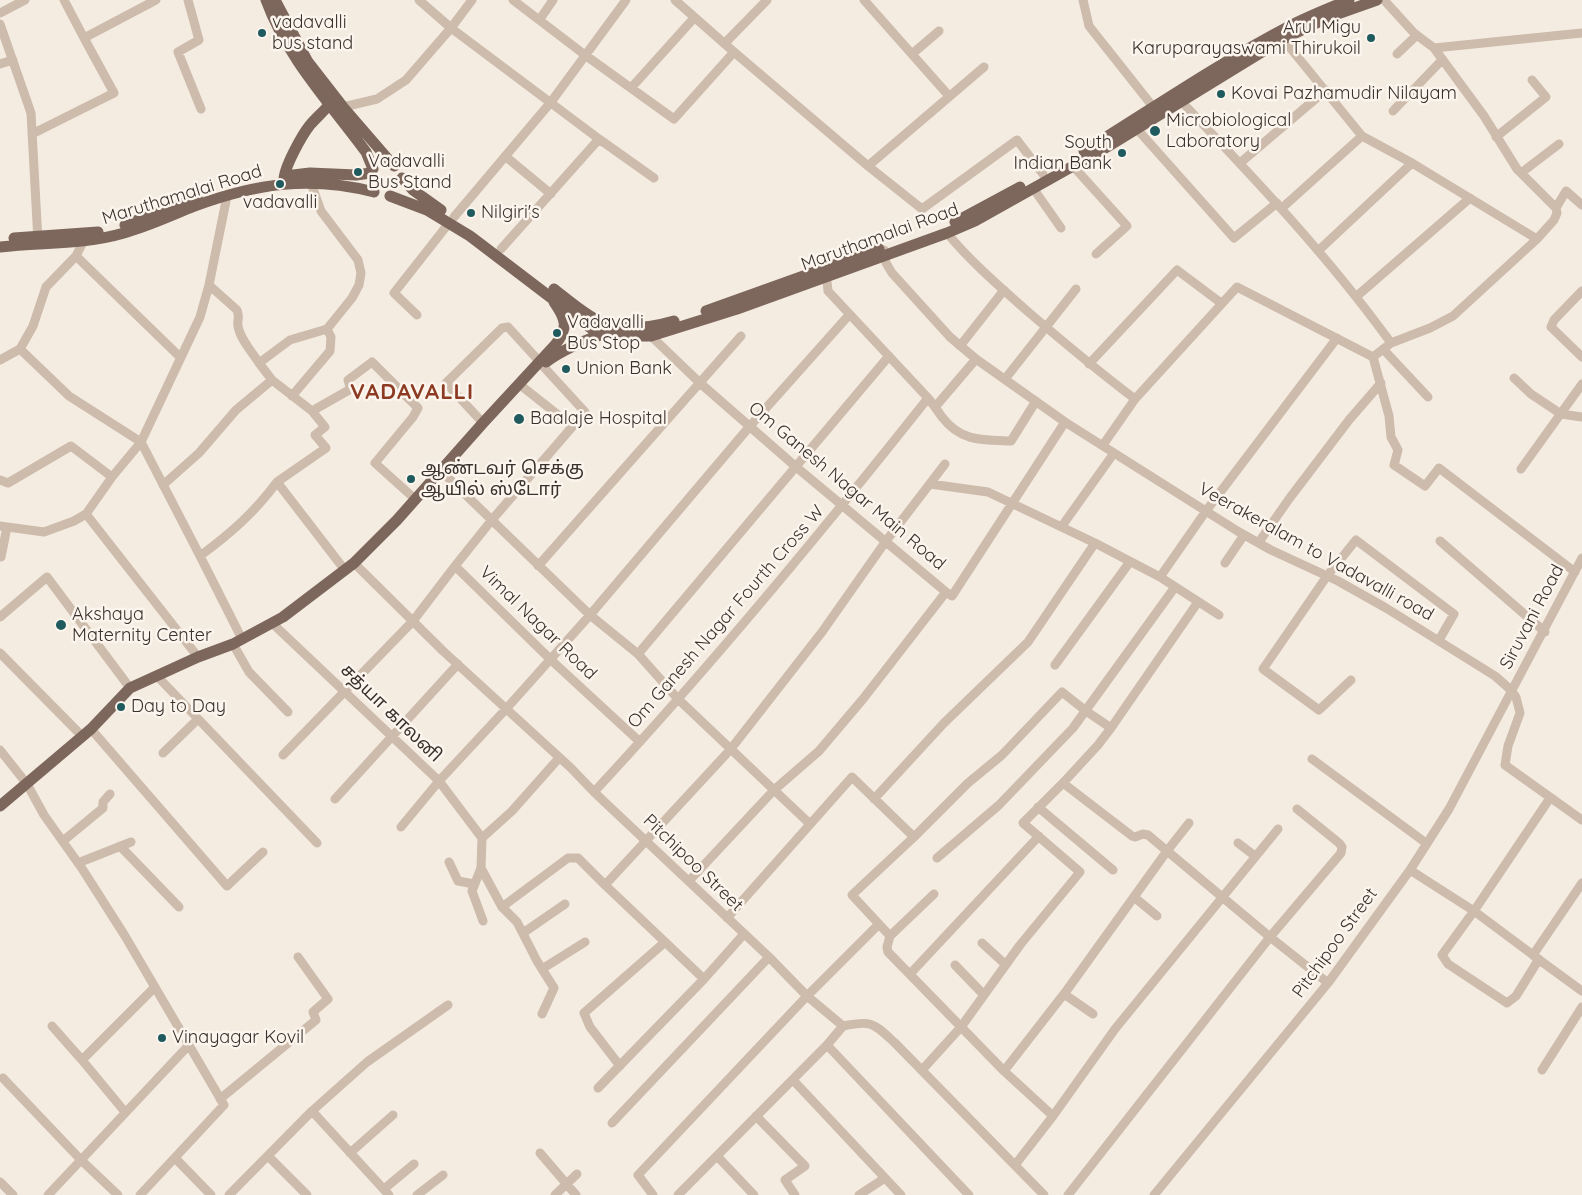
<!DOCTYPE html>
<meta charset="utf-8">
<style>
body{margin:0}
canvas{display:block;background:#f4ebe1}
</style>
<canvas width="1582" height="1195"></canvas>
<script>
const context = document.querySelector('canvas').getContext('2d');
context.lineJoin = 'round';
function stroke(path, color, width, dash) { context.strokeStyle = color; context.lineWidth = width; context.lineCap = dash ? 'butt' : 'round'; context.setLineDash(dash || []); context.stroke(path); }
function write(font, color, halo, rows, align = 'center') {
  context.font = font + ' Quicksand,"Noto Sans Tamil",sans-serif'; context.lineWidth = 5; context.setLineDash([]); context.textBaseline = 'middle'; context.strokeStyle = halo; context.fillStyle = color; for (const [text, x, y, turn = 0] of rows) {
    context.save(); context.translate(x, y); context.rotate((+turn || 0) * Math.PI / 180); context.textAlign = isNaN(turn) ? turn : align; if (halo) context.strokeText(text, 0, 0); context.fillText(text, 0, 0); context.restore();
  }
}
stroke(new Path2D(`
 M 64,0 L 84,38
 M 188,0 L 199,40 L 178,52 L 201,109
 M 472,0 L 451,28 L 599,139 L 501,249
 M 513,0 L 585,55 L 674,119 L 734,52 L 675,0
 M 864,0 L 949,96
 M 1083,0 L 1089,26 L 1154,108
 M 0,13 L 25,0
 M 540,19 L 553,0
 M 0,24 L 31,113 L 38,241
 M 1283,39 L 1362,136 L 1412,163
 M 725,43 L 767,0
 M 1434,48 L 1582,33
 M 734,52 L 868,166 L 922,209 L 1017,140 L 1043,174
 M 912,54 L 939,31
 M 1397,54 L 1417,35
 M 0,64 L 13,60
 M 631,88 L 694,18
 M 1181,101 C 1255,179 1328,256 1391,343 L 1430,328 L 1453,316 L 1537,239 L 1554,220 L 1557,213 L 1556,208 L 1517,169 L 1484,116 L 1434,48 L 1414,33 L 1384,0
 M 343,107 L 377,99 L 406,80 L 451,28 L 419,0
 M 1393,111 L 1442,60
 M 1137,129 L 1234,238 L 1277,203
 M 32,134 L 114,93 L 84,38 L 156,0
 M 1496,137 L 1546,97 L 1532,80
 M 599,139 L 654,178
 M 505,156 L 551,194
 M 1240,163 L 1326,90
 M 868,166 L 984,67
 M 1073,166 L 1127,226 L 1096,254
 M 1521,173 L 1559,144
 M 311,183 L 321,211 L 358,260 L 361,273 L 359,285 L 352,298 L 327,329 L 290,340 L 259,363 L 272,380 L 312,411 L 349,390 L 350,387 L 348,380 L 372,362 L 418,408 L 413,417 L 375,463 L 415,499
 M 1033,188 L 1061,228
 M 1282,208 L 1362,136
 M 1556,208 L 1566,191 L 1582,205
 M 454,217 L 551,102 L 626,0
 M 947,233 C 970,261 999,286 1026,310 C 1062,341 1098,371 1135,399
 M 83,242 L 76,256 L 180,357
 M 884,250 L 886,263 L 892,273 L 950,337 L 976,359 L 1065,422 L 1239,532 L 1271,550 L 1338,581 L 1386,608 L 1495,676 L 1511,690 L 1516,697 L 1520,713 L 1508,746 L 1505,765 L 1582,820
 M 1318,251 L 1412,163 L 1537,239
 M 209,285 L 237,310 C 240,317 237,320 238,326 C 240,339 252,352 259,363
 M 1582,291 L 1554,320 L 1551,327 L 1582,357
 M 1357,296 L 1470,198
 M 417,315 L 394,293 L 449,223
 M 651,336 L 700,383 L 795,466 L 946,592 L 863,699 L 819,751 L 774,790 L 810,824
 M 960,346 L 1004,290
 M 20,349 L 69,396 L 141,442 L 200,556 C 231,533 254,513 277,482 L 344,569
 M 1383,349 L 1428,397
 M 1373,357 L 1389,416 L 1391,437 L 1398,450 L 1394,465 L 1425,486 L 1439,468 L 1575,572
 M 0,360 L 20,349 L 33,326 L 46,287 L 76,256
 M 1089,364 L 1177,270 L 1221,303
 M 542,365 L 585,412 L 491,521 L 455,566 L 550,659 L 640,742
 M 1514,378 L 1531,394 L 1561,414 L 1582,417
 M 1005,379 L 1076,289
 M 519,384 L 572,426
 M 292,396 L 330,351 L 331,337 L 327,329
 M 928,398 C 933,404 937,410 942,417 C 961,442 983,440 1011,441 L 1036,401
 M 936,406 L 976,359
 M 483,423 L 446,383 L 502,328 L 508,327 L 539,361
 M 1103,445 L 1135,399 L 1237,287 L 1373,357 L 1391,343
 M 1521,469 L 1582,384
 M 440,470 L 590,615 L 638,654 L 678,699 L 774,790 L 689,881
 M 0,480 L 8,483 L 71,446 L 112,477
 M 277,482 L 326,448 L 315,435 L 325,427 L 312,411
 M 163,485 L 199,453 L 236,410 L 272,380
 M 86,514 L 198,657
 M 0,526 L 44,532 L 74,521 L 86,514 L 112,477 L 141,442 L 200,317 L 209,285 L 227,196
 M 1062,526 L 1114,453
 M 1440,541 L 1545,632
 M 1259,542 L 1289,499 L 1349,420 L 1381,383
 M 1095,543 L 1160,577 L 1206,511 L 1337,338
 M 200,556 L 242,639
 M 1,557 L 7,527
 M 354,563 L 443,651 L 571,768 L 594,792 L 769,957 L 807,996 L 843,1026 L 827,1045 L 969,1195
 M 1225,563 L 1244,535
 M 538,566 L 741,336
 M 1160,577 L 1219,615
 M 946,592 L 952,596 L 1065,422
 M 0,617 L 47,577 L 130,688
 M 272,623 L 439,781 L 506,709 L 590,615 L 750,426 L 849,315
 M 233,644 L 249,672 L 288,712
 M 0,653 L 82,736
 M 638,654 L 889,356
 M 1055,665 L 1129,563
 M 157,676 L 317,843
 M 1351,680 L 1319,710 L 1263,669 L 1327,576 L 1356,540 L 1454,614 L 1439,640
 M 1111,728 L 1198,602
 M 91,729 L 227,886 L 263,852
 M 0,750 L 27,784 L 44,815 L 83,870 L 125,936 L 224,1105 L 140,1195
 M 163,753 L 198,719
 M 283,755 L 413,621 L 455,566
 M 1312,759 L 1426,843
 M 594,792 C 711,666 821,533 928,398 L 828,291 L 826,272
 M 335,799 L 458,664
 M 874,799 L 944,723 L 1028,642 L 1095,543 L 988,492 L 930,484
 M 1038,807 L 1113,870
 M 401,827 L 439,781 L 482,838 L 481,868 L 502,907 L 517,922 L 537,961 L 554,988 L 542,1014
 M 914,837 L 852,895 L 890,936 L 887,947 L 888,952 L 1004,1071
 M 482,838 L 512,811 L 559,758
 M 63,841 L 103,808 L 103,802 L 110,794
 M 1238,843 L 1255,856
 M 120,846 L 179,907
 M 937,858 L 999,805 L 1073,728 L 1175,587
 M 449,862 L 458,881 L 474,884
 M 78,863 L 131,842
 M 481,868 L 472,891 L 483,921
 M 1410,870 L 1474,911 L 1533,955 L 1582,883
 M 1134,897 L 1157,916
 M 502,907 L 568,858 L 578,858 L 605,885
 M 727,918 L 852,777 L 914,837 L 968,783 L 1002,755 L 1062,692 L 1086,711 L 1111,728 L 1098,745 L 1063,783 L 1132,836 L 1135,837 L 1143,834 L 1148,835 L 1270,937 L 1328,983
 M 523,933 L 565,904
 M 744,934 L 704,979 L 605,885 L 730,750 L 822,632 L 886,541 L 945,464
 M 890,936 L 934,894
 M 982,943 L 1006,965
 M 1534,956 L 1582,991
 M 1539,959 L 1516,996 L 1507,1003 L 1448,964 L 1442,955 L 1474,911 L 1550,798
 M 955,965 L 984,995
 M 542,969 L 585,942
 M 910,974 L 1039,836
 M 1064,994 L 1093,1014
 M 52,1026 L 82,1060 L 125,1112
 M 843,1026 C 872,1020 873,1023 894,1042 L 1044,1195
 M 82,1060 L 155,987
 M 620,1066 L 590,1027 L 584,1013 L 665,942
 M 922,1070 L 961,1027 L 1020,945 L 1080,872 L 1023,823 L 1063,783
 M 1542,1070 L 1582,1007
 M 3,1078 L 81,1160 L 48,1195
 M 793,1080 L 901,1195
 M 598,1088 L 704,979
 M 220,1099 L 316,1020 L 313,1012 L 328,999 L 298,957
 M 312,1111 L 389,1195
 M 756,1116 L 805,1166 L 785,1180 L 795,1195
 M 1053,1116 L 1004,1071 L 1067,990 L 1167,851 L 1189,823
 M 612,1123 L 769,957
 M 350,1153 L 393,1115
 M 540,1153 L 576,1195
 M 268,1156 L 307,1195
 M 717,1156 L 754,1195
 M 175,1158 L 211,1195
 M 1015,1165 L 1053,1116 L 1115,1029 L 1278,829
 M 0,1182 L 13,1195
 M 384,1189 L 414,1164
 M 118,1195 L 81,1160 L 189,1045
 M 229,1195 L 312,1111 L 367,1062 L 448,1005
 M 417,1195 L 443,1175
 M 555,1195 L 577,1174
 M 653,1195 L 638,1175 L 807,996 L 879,924
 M 678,1195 L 827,1045
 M 859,1195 L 885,1178
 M 1068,1195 L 1270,937 L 1341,853 L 1342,847 L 1339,843 L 1297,809
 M 1154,1195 L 1328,983 L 1410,870 L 1449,809 L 1582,558`), '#cdbbac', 9);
stroke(new Path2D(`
 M 266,0 C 287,58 330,103 366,152 L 373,169
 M 275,0 L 308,62 L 343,107 L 394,166
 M 1084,151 C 1152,109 1219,63 1290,26 C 1309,16 1330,8 1349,0
 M 285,176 L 310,173 L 356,175 L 371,173
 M 402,178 L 413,190 L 441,210
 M 284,181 C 283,169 302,135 310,125 C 316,118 323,112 329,105
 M 390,196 L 427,210 L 470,236 L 600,335 L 612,336 L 651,336 L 737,309 L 947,233 L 975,221 L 1107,147 L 1283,39 L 1329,17 L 1377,0
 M 955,222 L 1020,187
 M 125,225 L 197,198
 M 14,238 L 98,232
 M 0,247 C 42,242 83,245 124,233 C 149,226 172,215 195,206 C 257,183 310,176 374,192
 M 554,289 C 567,299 593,322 609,325 C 629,330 653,327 674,321
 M 706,311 L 879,249
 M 546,362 C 562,350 581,342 600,335
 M 0,806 L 91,729 L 130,688 L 198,657 L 233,644 L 283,617 L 354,563 L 397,520 L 483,423 L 555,345 C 569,328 566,319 554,302`), '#7d675c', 11);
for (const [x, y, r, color] of [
 [262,33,5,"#1f5a5e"],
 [1371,38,5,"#1f5a5e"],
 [1221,94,5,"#1f5a5e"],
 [1155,131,6,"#1f5a5e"],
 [1122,153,5,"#1f5a5e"],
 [358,172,5,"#1f5a5e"],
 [280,184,5,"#1f5a5e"],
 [471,213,5,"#1f5a5e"],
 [557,333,5,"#1f5a5e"],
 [566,369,5,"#1f5a5e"],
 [519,419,6,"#1f5a5e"],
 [411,479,5,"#1f5a5e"],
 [61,625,6,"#1f5a5e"],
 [121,707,5,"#1f5a5e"],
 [162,1038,5,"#1f5a5e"]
]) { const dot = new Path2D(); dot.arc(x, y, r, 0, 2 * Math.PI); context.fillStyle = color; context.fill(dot); stroke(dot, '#fbf5ee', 2); }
write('18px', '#3b302b', '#fbf5ee', [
 ["vadavalli",272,23],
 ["bus stand",272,44],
 ["Arul Migu",1361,28,"right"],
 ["Karuparayaswami Thirukoil",1361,49,"right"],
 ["Kovai Pazhamudir Nilayam",1231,94],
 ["Microbiological",1166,121],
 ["Laboratory",1166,142],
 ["South",1112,143,"right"],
 ["Indian Bank",1112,164,"right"],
 ["Vadavalli",368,162],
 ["Bus Stand",368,183],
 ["vadavalli",280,203,"center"],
 ["Nilgiri's",481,213],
 ["Vadavalli",567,323],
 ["Bus Stop",567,344],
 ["Union Bank",576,369],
 ["Baalaje Hospital",530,419],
 ["ஆண்டவர் செக்கு",421,469],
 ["ஆயில் ஸ்டோர்",421,490],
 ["Akshaya",72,615],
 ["Maternity Center",72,636],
 ["Day to Day",131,707],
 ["Vinayagar Kovil",172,1038]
], 'left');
write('18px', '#3b302b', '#fbf5ee', [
 ["Maruthamalai Road",182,195,-17],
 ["Maruthamalai Road",880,237,-20],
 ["Om Ganesh Nagar Main Road",847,486,40],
 ["Veerakeralam to Vadavalli road",1316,552,29],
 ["Om Ganesh Nagar Fourth Cross W",726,617,-49],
 ["Siruvani Road",1532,617,-62],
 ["Vimal Nagar Road",538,623,44],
 ["சத்யா காலனி",391,713,44],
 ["Pitchipoo Street",693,863,44],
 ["Pitchipoo Street",1335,943,-54]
]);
context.letterSpacing = '1px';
write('bold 22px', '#8c3b22', '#fbf5ee', [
 ["VADAVALLI",412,392]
]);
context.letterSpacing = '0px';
</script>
